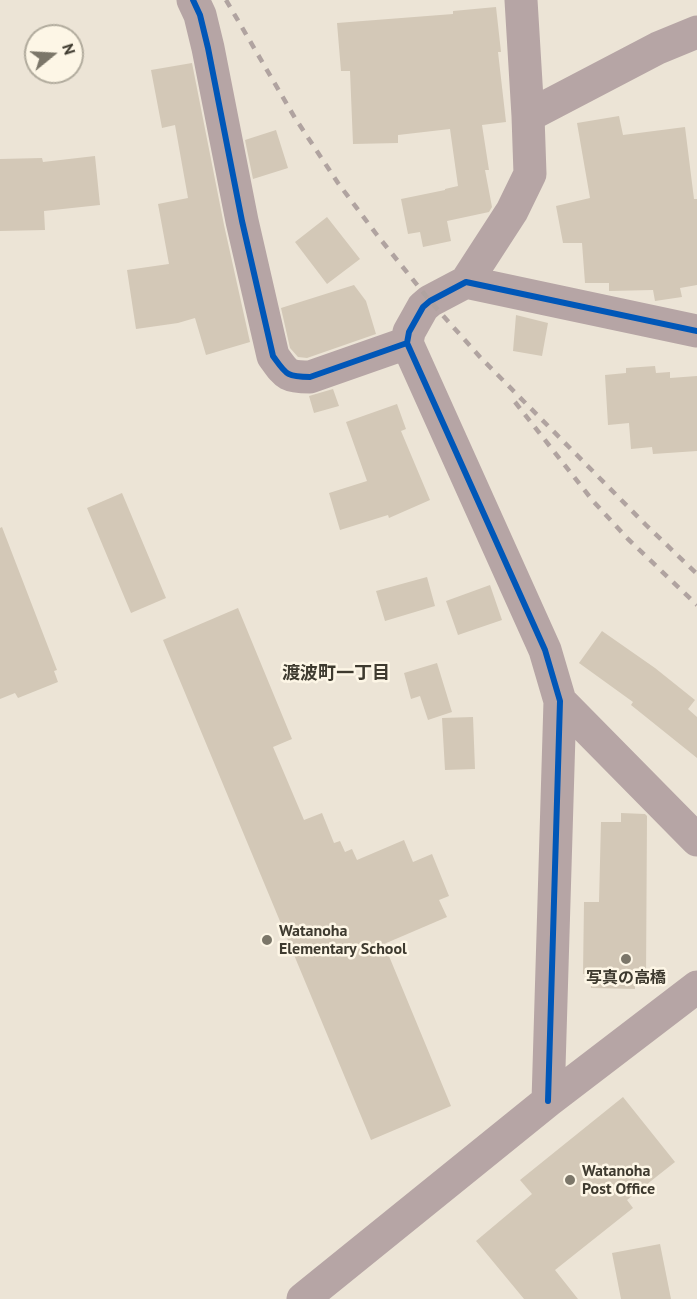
<!DOCTYPE html>
<meta charset="utf-8">
<style>
body{margin:0}
#map{position:relative;width:697px;height:1299px;overflow:hidden;background:#ece4d6;font-family:"PT Sans",sans-serif}
canvas{display:block}
.north{position:absolute;left:24px;top:24px;width:60px;height:60px;box-sizing:border-box;background:#fdf6e6;border:2px solid #b1ab9d;border-radius:50%;rotate:72deg;font-size:16px;font-weight:700;line-height:24px;text-align:center;color:#3e3a2f}
.north::after{content:'';display:block;margin:auto;width:21px;height:27px;background:#7b7669;clip-path:polygon(50% 0,100% 100%,50% 72%,0 100%)}
</style>
<div id="map">
<canvas width="697" height="1299"></canvas>
<div class="north">N</div>
</div>
<script>
const context = document.querySelector('canvas').getContext('2d');
context.lineJoin = 'round';
function paint(path, color) { context.fillStyle = color; context.fill(path, 'evenodd'); }
function stroke(path, color, width, dash) { context.strokeStyle = color; context.lineWidth = width; context.lineCap = dash ? 'butt' : 'round'; context.setLineDash(dash || []); context.stroke(path); }
function write(font, color, halo, rows, align = 'center') {
  context.font = font + ' "PT Sans","Noto Sans JP",sans-serif'; context.lineWidth = 5; context.setLineDash([]); context.textBaseline = 'middle'; context.strokeStyle = halo; context.fillStyle = color; for (const [text, x, y, turn = 0] of rows) {
    context.save(); context.translate(x, y); context.rotate((+turn || 0) * Math.PI / 180); context.textAlign = isNaN(turn) ? turn : align; if (halo) context.strokeText(text, 0, 0); context.fillText(text, 0, 0); context.restore();
  }
}
paint(new Path2D(`
 M 496,7 L 501,52 L 498,52 L 506,122 L 482,125 L 489,170 L 485,170 L 492,207 L 489,212 L 447,221 L 451,241 L 423,247 L 420,232 L 408,234 L 401,199 L 445,190 L 445,189 L 458,186 L 450,129 L 398,135 L 398,143 L 353,144 L 350,71 L 341,71 L 337,23 L 453,14 L 453,11 Z
 M 192,63 L 224,225 L 250,342 L 206,355 L 195,318 L 178,323 L 136,329 L 127,270 L 169,264 L 158,204 L 188,198 L 175,125 L 162,128 L 151,70 Z
 M 619,116 L 623,135 L 685,127 L 694,199 L 697,199 L 697,285 L 680,288 L 682,297 L 655,301 L 653,290 L 609,291 L 609,283 L 585,283 L 582,243 L 563,243 L 556,206 L 590,198 L 577,123 Z
 M 276,130 L 288,168 L 253,179 L 245,140 Z
 M 95,156 L 100,205 L 44,211 L 45,230 L 0,231 L 0,159 L 42,158 L 43,162 Z
 M 327,217 L 360,259 L 327,284 L 295,242 Z
 M 354,285 L 366,301 L 376,334 L 307,358 L 298,357 L 290,348 L 281,308 Z
 M 516,315 L 548,323 L 542,356 L 513,351 Z
 M 655,366 L 656,373 L 670,372 L 670,378 L 697,376 L 697,451 L 653,454 L 652,447 L 631,449 L 629,423 L 608,425 L 605,375 L 626,373 L 626,368 Z
 M 333,389 L 339,406 L 314,413 L 309,396 Z
 M 397,404 L 406,429 L 401,431 L 430,500 L 389,518 L 388,515 L 340,530 L 329,493 L 367,481 L 346,422 Z
 M 122,493 L 166,598 L 131,613 L 87,508 Z
 M 2,527 L 57,670 L 54,671 L 58,682 L 18,698 L 15,693 L 0,699 L 0,528 Z
 M 427,577 L 435,606 L 385,621 L 376,591 Z
 M 490,585 L 502,620 L 458,635 L 446,601 Z
 M 238,608 L 292,739 L 273,747 L 304,820 L 322,813 L 334,843 L 340,841 L 345,852 L 352,849 L 357,860 L 404,840 L 413,862 L 432,854 L 449,896 L 439,900 L 447,917 L 384,944 L 451,1106 L 371,1140 L 163,640 Z
 M 602,631 L 655,668 L 695,700 L 688,709 L 697,717 L 697,758 L 631,705 L 633,702 L 579,663 Z
 M 437,663 L 452,712 L 428,720 L 420,696 L 411,699 L 404,673 Z
 M 473,717 L 475,769 L 445,770 L 442,718 Z
 M 621,813 L 645,814 L 647,816 L 646,980 L 635,980 L 635,989 L 591,988 L 591,975 L 583,974 L 584,902 L 599,902 L 601,822 L 621,822 Z
 M 623,1097 L 675,1162 L 627,1200 L 633,1208 L 555,1270 L 578,1299 L 524,1299 L 476,1241 L 532,1194 L 520,1180 Z
 M 660,1244 L 671,1299 L 621,1299 L 612,1253 Z`), '#d3c8b7');
stroke(new Path2D(`
 M 193,0 L 200,15 L 208,48 L 242,221 L 273,356 C 286,374 286,377 310,377 L 407,343
 M 528,116 L 658,48 L 697,32
 M 466,282 L 512,211 L 530,174 L 528,116 L 521,0
 M 560,701 L 697,840
 M 548,1101 L 560,701 L 545,650 L 407,343 L 409,332 L 423,307 L 430,301 L 466,282 L 697,331
 M 303,1299 L 548,1101 L 697,987`), '#b6a5a5', 33);
stroke(new Path2D(`
 M 226,0 L 295,118 L 338,183 L 377,235 L 430,301 L 480,357 L 646,525 L 697,574
 M 515,402 L 593,501 L 628,539 L 697,605`), '#b0a3a0', 4.5, [8, 8]);
stroke(new Path2D(`
 M 193,0 L 200,15 L 208,48 L 242,221 L 273,356 C 286,374 286,377 310,377 L 407,343
 M 548,1101 L 560,701 L 545,650 L 407,343 L 409,332 L 423,307 L 430,301 L 466,282 L 697,331`), '#0057b8', 6);
for (const [x, y, r, color] of [
 [267,940,6,"#7b7669"],
 [626,959,6,"#7b7669"],
 [570,1180,6,"#7b7669"]
]) { const dot = new Path2D(); dot.arc(x, y, r, 0, 2 * Math.PI); context.fillStyle = color; context.fill(dot); stroke(dot, '#fdf6e6', 2); }
write('bold 16px', '#3e3a2f', '#fdf6e6', [
 ["Watanoha",279,931],
 ["Elementary School",279,949],
 ["写真の高橋",626,978,"center"],
 ["Watanoha",582,1171],
 ["Post Office",582,1189]
], 'left');
write('bold 18px', '#3e3a2f', '#fdf6e6', [
 ["渡波町一丁目",336,674]
]);
</script>
